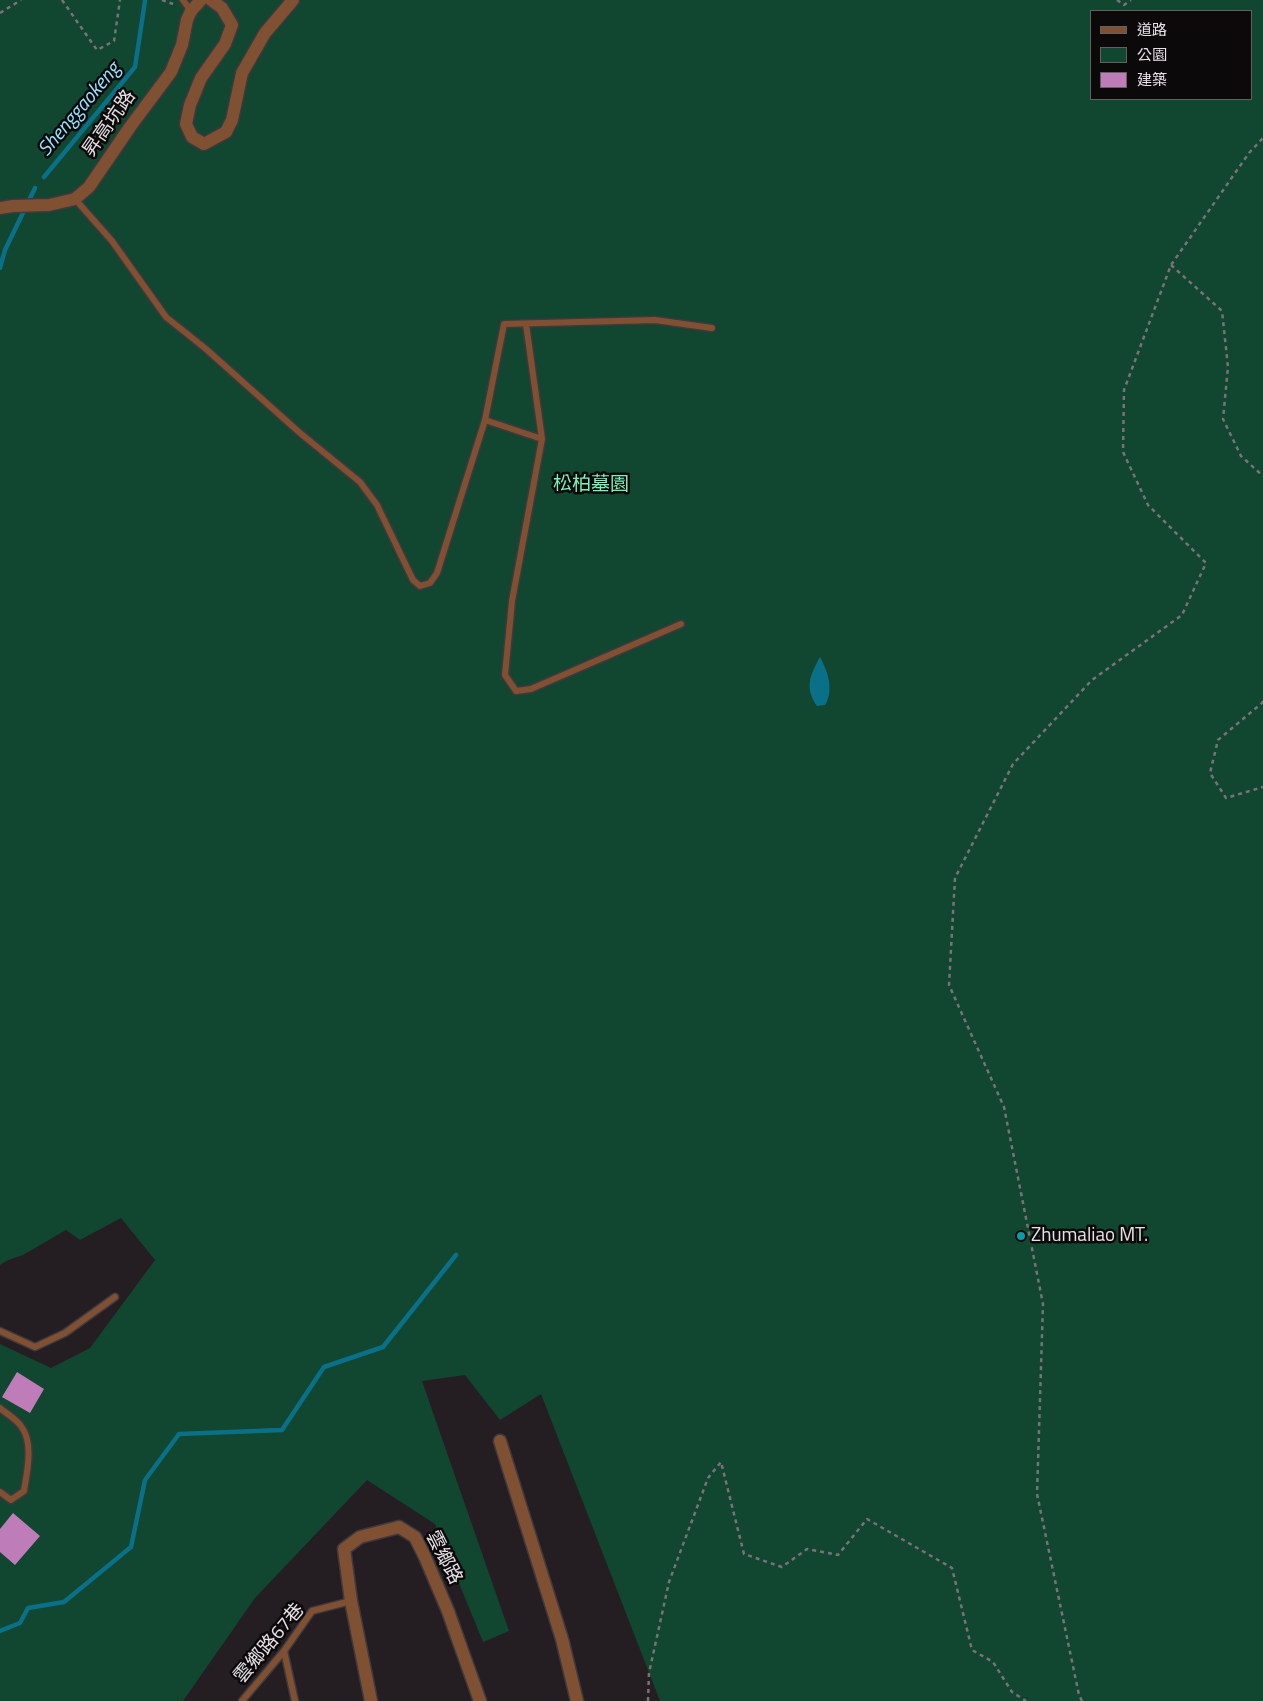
<!DOCTYPE html>
<meta charset="utf-8">
<style>
body{margin:0}
#map{position:relative;width:1263px;height:1701px;overflow:hidden;background:#241e23;font-family:"Titillium Web","Noto Sans TC",sans-serif}
canvas{display:block}
.legend{position:absolute;left:1090px;top:10px;width:162px;height:90px;box-sizing:border-box;background:#0c090b;border:1px solid #636062;margin:0;padding:6px 9px;list-style:none;font-size:15px;color:#e6e2e5}
.legend li{display:flex;align-items:center;gap:10px;height:25px}
.legend b{width:25px;border:1px solid #636062}
</style>
<div id="map">
<canvas width="1263" height="1701"></canvas>
<ul class="legend">
<li><b style="height:6px;background:#7f5032"></b>道路</li>
<li><b style="height:14px;background:#114630"></b>公園</li>
<li><b style="height:14px;background:#be7db8"></b>建築</li>
</ul>
</div>
<script>
const context = document.querySelector('canvas').getContext('2d');
context.lineJoin = 'round';
function paint(path, color) { context.fillStyle = color; context.fill(path, 'evenodd'); }
function stroke(path, color, width, dash) { context.strokeStyle = color; context.lineWidth = width; context.lineCap = dash ? 'butt' : 'round'; context.setLineDash(dash || []); context.stroke(path); }
function write(font, color, halo, rows, align = 'center') {
  context.font = font + ' "Titillium Web","Noto Sans TC",sans-serif'; context.lineWidth = 5; context.setLineDash([]); context.textBaseline = 'middle'; context.strokeStyle = halo; context.fillStyle = color; for (const [text, x, y, turn = 0] of rows) {
    context.save(); context.translate(x, y); context.rotate((+turn || 0) * Math.PI / 180); context.textAlign = isNaN(turn) ? turn : align; if (halo) context.strokeText(text, 0, 0); context.fillText(text, 0, 0); context.restore();
  }
}
paint(new Path2D(`
 M 0,0 L 1263,0 L 1263,1701 L 660,1701 L 541,1394 L 500,1420 L 465,1375 L 422,1381 L 509,1631 L 483,1642 L 435,1524 L 367,1480 L 255,1598 L 183,1701 L 0,1701 L 0,1344 L 51,1368 L 90,1348 L 155,1260 L 121,1218 L 80,1240 L 66,1230 L 23,1255 L 8,1260 L 0,1265 ZM 1092,11 L 1252,11 L 1252,99 L 1092,99 Z`), '#114630');
paint(new Path2D(`
 M 820,657 C 828,672 834,690 825,705 L 817,706 C 804,688 810,675 820,657 Z`), '#0a7088');
stroke(new Path2D(`
 M 44,177 L 135,67 L 145,1
 M 0,268 L 5,250 L 35,188
 M 0,1631 L 20,1623 L 28,1608 L 64,1602 L 131,1547 L 145,1480 L 179,1434 L 282,1430 L 324,1367 L 383,1347 L 456,1255`), '#0a7088', 4.5);
paint(new Path2D(`
 M 17,1372 L 44,1389 L 30,1413 L 2,1397 Z
 M 13,1513 L 40,1536 L 15,1565 L 0,1552 L 0,1529 Z`), '#be7db8');
const service = new Path2D(`
 M 183,0 L 191,11
 M 75,199 L 112,241 L 166,317 L 206,349 L 300,433 L 360,482 L 377,505 L 413,580 L 420,586 L 430,583 L 437,573 L 485,420 L 504,324 L 655,320 L 712,328
 M 526,324 L 542,439 L 512,601 L 505,675 L 516,691 L 531,689 L 681,624
 M 485,420 L 542,439
 M 0,1331 L 35,1347 L 65,1333 L 115,1297
 M 0,1408 C 7,1414 16,1419 21,1426 C 34,1443 27,1472 24,1491 L 11,1500 L 0,1492
 M 284,1651 L 295,1701
 M 242,1701 L 284,1651 L 312,1611 L 351,1601`);
const minor = new Path2D(`
 M 211,0 L 222,8 L 232,25 L 225,44 L 201,78 L 190,105 L 186,124 L 192,137 L 204,144 L 226,132 L 232,120 L 242,73 L 265,33 L 293,0
 M 0,208 L 13,206 L 49,205 L 75,199 L 89,187 L 130,127 L 171,72 L 182,45 L 187,20 L 191,11 L 201,0
 M 500,1441 L 562,1639 L 577,1701
 M 371,1701 L 351,1601 L 344,1549 L 360,1537 L 399,1527 L 415,1537 L 425,1557 L 448,1611 L 480,1701`);
stroke(service, '#3f393e', 9);
stroke(minor, '#3f393e', 15);
stroke(new Path2D(`
 M 62,0 L 97,50 L 114,41 L 120,0
 M 162,0 L 173,4
 M 1117,0 L 1124,5 L 1131,0
 M 0,13 L 21,0
 M 1171,265 L 1222,311 L 1228,367 L 1223,419 L 1241,456 L 1263,476
 M 1263,701 L 1262,703 L 1218,740 L 1210,773 L 1226,798 L 1263,787
 M 648,1701 L 649,1673 L 669,1582 L 708,1478 L 721,1462 L 744,1554 L 782,1567 L 807,1549 L 838,1555 L 867,1519 L 952,1568 L 972,1650 L 993,1662 L 1012,1692 L 1026,1701
 M 1082,1701 L 1079,1695 L 1037,1494 L 1043,1304 L 1004,1107 L 949,985 L 955,878 L 1013,764 L 1092,680 L 1182,615 L 1206,563 L 1148,505 L 1123,452 L 1124,390 L 1171,265 L 1249,153 L 1263,138`), '#797378', 2.5, [4, 4]);
stroke(service, '#7f5032', 6);
stroke(minor, '#7f5032', 12);
for (const [x, y, r, color] of [
 [1021,1236,5,"#0f9aa8"]
]) { const dot = new Path2D(); dot.arc(x, y, r, 0, 2 * Math.PI); context.fillStyle = color; context.fill(dot); stroke(dot, '#0c090b', 2); }
write('19px', '#e6e2e5', '#0c090b', [
 ["昇高坑路",110,124,-55],
 ["雲鄉路",443,1558,63],
 ["雲鄉路67巷",270,1644,-50]
]);
write('19px', '#76f6bb', '#0c090b', [
 ["松柏墓園",591,485]
]);
write('19px', '#e6e2e5', '#0c090b', [
 ["Zhumaliao MT.",1031,1236]
], 'left');
write('italic 20px', '#96e5fe', '#0c090b', [
 ["Shenggaokeng",80,110,-50]
]);
</script>
